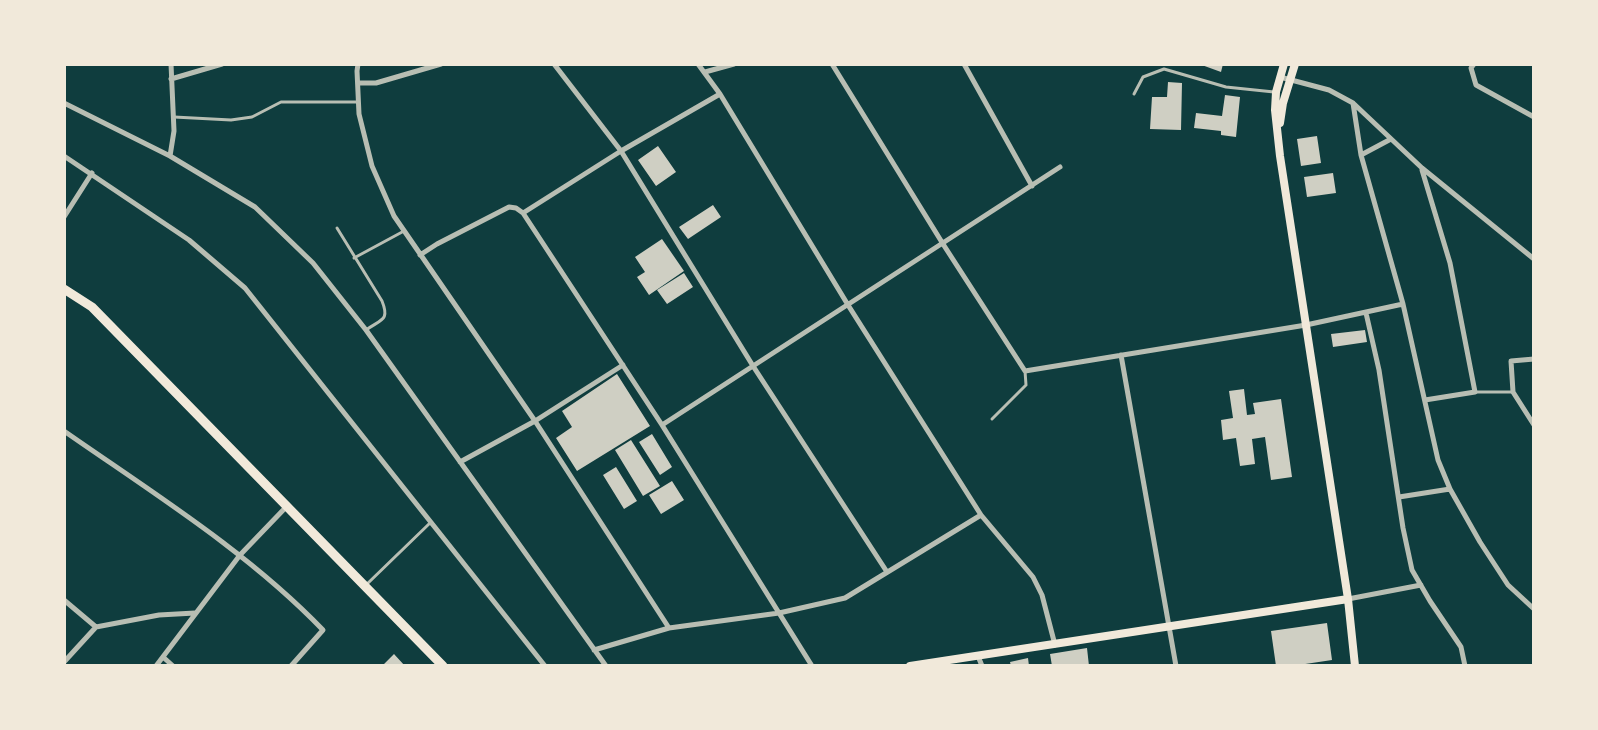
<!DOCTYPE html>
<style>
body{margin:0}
#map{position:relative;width:1598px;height:730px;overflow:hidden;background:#0f3d3e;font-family:Manrope,sans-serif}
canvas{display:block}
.frame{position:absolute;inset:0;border:66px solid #f1e9da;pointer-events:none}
</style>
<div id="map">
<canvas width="1598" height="730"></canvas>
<div class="frame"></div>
</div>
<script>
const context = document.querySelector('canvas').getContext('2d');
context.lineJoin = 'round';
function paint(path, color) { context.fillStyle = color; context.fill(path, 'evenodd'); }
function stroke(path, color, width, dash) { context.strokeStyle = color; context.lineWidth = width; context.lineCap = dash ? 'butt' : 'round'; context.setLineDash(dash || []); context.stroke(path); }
paint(new Path2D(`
 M 1199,64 L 1223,64 L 1221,72 Z
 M 1168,82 L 1182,83 L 1181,130 L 1150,129 L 1152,97 L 1167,97 Z
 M 1225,95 L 1240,97 L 1236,137 L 1221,135 L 1221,131 L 1194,128 L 1196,113 L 1222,116 Z
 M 1317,136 L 1321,163 L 1301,166 L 1297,139 Z
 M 658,146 L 676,172 L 656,186 L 638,160 Z
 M 1333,173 L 1336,193 L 1307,197 L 1304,177 Z
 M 713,205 L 721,217 L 688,239 L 679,227 Z
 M 662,239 L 684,271 L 649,295 L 637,277 L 645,272 L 635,257 Z
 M 684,273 L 693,287 L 667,304 L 657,290 Z
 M 1365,330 L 1367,342 L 1333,347 L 1331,334 Z
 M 617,374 L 650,426 L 577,471 L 556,438 L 572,427 L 562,411 Z
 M 1244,389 L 1247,415 L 1255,414 L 1253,403 L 1281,399 L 1292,477 L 1271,480 L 1265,437 L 1252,439 L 1255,464 L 1240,466 L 1236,438 L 1223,440 L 1221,420 L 1233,418 L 1229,391 Z
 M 652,434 L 672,467 L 660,475 L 639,442 Z
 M 631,440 L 660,486 L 643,496 L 615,450 Z
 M 616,467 L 637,501 L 624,509 L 603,475 Z
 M 672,481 L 684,500 L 661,514 L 649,495 Z
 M 1327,623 L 1332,660 L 1292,666 L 1276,666 L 1271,631 Z
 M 1087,648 L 1089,666 L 1052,666 L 1050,654 Z
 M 394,654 L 405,666 L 382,666 Z
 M 1028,658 L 1029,666 L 1011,666 L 1010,662 Z`), '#cfcfc3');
stroke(new Path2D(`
 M 1134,94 L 1143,77 L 1164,69 L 1226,87 L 1274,92
 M 174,117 L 231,120 L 252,117 L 281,102 L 358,102
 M 337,228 L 382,301 C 390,321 381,319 366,330
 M 354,258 L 404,231
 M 1475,392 L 1512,392
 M 992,419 L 1026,385 L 1025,371
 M 367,584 L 430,523`), '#b8beb3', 3);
stroke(new Path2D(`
 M 358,64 L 357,71 L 359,114 L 372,166 L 394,216 L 535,421 L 669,628
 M 554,64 L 621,151 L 753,366 L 887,572
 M 698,64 L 720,94 L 848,305 L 981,515 L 1033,577 L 1042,595 L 1055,645
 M 832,64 L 943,244 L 1025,371 L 1306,325 L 1403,304
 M 964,64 L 1032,186
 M 1474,64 L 1471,68 L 1476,85 L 1534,117
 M 705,72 L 734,64
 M 1280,77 L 1329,90 L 1353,103 L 1422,168 L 1534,259
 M 171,79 L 222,64
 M 359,83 L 376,83 L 441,64
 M 64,103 L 170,156 L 255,207 L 313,263 L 366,330 L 606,666
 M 1353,103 L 1361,155 L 1403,304 L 1438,460 L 1450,489 L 1480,542 L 1508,585 L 1534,609
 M 1361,155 L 1391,139
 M 64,156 L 189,240 L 245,288 L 545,666
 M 170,156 L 174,131 L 171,64
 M 1422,170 L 1450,263 L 1475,392 L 1425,400
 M 523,213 L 621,151 L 720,94
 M 64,217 L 92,173
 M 420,255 L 437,244 L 509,207 L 516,208 L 523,213 L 662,425 L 812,666
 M 1366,313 L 1379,370 L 1403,528 L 1412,570 L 1430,601 L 1461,647 L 1465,666
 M 1121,355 L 1176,666
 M 1534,359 L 1511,361 L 1513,392 L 1534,425
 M 662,425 L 1060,167
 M 64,431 C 153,493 248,552 323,630 L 291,666
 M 460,462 L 535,421 L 623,365
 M 1399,497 L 1450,489
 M 1348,599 L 1421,585
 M 64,600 L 96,627
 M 594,650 L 669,628 L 779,613 L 845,598 L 981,515
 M 978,656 L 982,666
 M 163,657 L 173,666
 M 64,662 L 96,627 L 159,615 L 195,613
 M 156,666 L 240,555 L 288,505`), '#b8beb3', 5);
stroke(new Path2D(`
 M 1284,64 L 1276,92 L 1275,110 L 1280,156 L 1348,599 L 1355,666
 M 1280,123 L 1283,103 L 1295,64
 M 910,666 L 1348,599`), '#f1e9da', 8);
stroke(new Path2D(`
 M 64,289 L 92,307 L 443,666`), '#f1e9da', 9);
</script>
